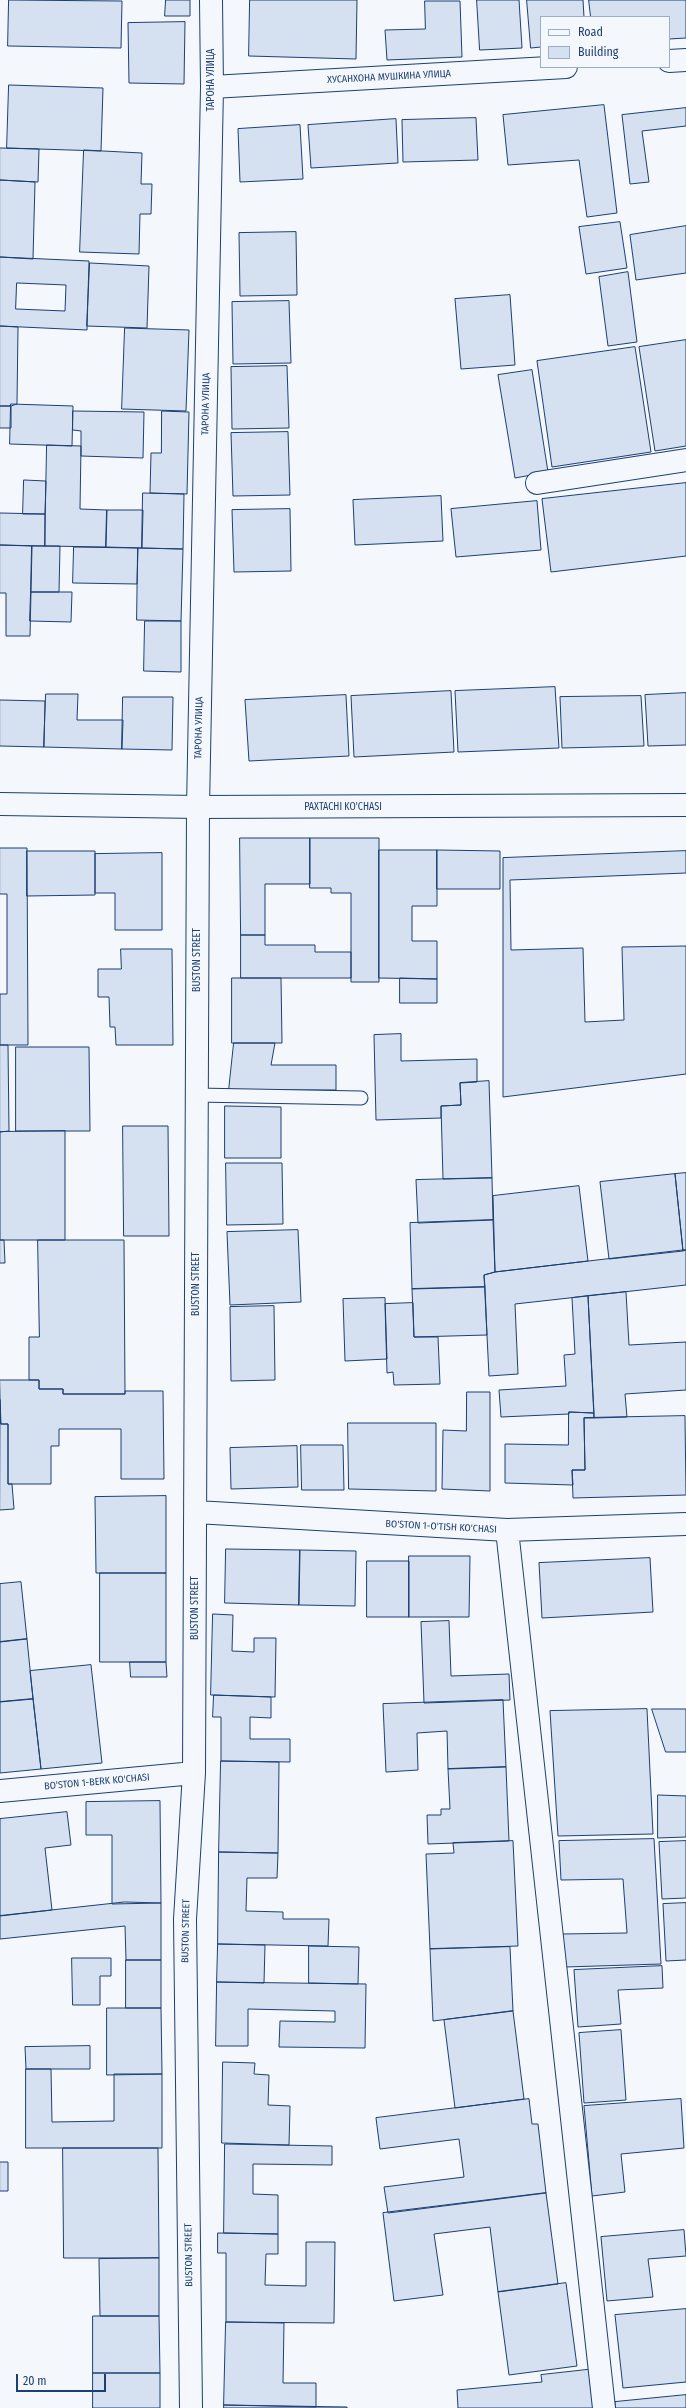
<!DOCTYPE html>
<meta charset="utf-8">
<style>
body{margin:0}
#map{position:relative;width:686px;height:2408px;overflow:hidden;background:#f4f7fb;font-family:"Fira Sans Condensed",sans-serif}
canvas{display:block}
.legend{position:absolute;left:540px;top:16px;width:130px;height:52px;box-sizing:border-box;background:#f4f7fb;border:1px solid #9eadc5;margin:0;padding:5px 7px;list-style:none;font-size:12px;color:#1d3f73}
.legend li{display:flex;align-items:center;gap:8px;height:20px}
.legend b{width:20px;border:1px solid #9eadc5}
.scale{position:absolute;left:16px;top:2374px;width:90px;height:18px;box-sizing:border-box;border:2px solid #1d3f73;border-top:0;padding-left:5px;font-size:12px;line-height:14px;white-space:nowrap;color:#1d3f73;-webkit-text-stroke:3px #f4f7fb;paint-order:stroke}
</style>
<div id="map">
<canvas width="686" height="2408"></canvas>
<ul class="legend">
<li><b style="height:5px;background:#f4f7fb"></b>Road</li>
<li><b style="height:11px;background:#d5e0f0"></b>Building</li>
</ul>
<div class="scale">20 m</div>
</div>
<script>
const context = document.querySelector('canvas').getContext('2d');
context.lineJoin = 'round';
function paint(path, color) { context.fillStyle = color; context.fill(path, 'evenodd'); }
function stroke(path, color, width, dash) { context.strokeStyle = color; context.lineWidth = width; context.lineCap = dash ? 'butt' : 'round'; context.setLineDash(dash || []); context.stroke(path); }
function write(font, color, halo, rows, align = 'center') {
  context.font = font + ' "Fira Sans Condensed",sans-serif'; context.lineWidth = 3; context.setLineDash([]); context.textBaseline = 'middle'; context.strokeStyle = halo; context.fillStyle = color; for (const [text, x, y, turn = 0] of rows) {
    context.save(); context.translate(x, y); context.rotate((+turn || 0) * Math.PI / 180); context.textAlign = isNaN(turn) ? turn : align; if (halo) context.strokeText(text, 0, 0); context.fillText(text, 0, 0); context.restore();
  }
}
const building = new Path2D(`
 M 9,0 L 122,1 L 121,48 L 8,46 Z
 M 166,0 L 190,0 L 190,16 L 165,16 Z
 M 250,0 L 357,0 L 356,59 L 249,56 Z
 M 477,0 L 519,0 L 522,48 L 480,50 Z
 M 527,0 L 583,0 L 584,17 L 541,17 L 541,47 L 531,48 Z
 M 589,0 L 686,0 L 686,38 L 669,39 L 669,17 L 591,17 Z
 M 425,1 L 460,1 L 462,57 L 387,60 L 385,30 L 425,29 Z
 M 185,22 L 184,84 L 129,83 L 128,23 Z
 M 9,85 L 103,88 L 101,151 L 7,148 Z
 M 604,105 L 617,213 L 587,217 L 579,160 L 508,165 L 503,115 Z
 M 686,108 L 686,126 L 642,131 L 649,182 L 630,184 L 622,115 Z
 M 476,118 L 478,160 L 403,162 L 402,120 Z
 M 396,119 L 398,163 L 311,168 L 308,125 Z
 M 300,125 L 303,179 L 240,182 L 238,129 Z
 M 0,148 L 39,149 L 38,182 L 0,180 Z
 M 84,150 L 142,153 L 141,184 L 152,184 L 151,214 L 140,214 L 139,254 L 80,252 Z
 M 0,180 L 35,182 L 33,259 L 0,257 Z
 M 620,222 L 627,268 L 586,274 L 579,227 Z
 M 686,226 L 686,273 L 636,280 L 630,235 Z
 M 296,232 L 297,295 L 240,296 L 239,233 Z
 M 0,257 L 89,261 L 87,330 L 0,326 ZM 17,283 L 66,285 L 65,311 L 16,309 Z
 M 90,263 L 149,266 L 147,328 L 87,326 Z
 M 628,272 L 637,342 L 608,346 L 599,277 Z
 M 510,295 L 515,365 L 461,369 L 455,299 Z
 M 289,301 L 291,363 L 233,364 L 232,302 Z
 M 0,326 L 18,327 L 17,404 L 11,406 L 0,406 Z
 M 125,328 L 189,330 L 186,411 L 122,409 Z
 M 686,340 L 686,446 L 655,451 L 639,347 Z
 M 635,347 L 651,452 L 552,467 L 537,361 Z
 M 287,366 L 289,428 L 232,429 L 231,367 Z
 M 532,370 L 548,472 L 515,478 L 498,375 Z
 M 11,404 L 73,406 L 72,446 L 10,444 Z
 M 0,406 L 11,406 L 11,428 L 0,428 Z
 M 73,411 L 144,412 L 143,458 L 81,456 L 81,431 L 73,430 Z
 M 162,411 L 189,412 L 187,494 L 150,493 L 151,453 L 161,453 Z
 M 288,432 L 290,495 L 233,496 L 231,433 Z
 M 47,445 L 81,446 L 80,509 L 107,510 L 106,547 L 45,546 Z
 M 24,480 L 46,481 L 45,514 L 23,514 Z
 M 686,483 L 686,556 L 551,572 L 542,499 Z
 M 143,493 L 184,494 L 183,549 L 142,548 Z
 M 441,496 L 443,541 L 355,545 L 353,500 Z
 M 537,501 L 541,550 L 456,557 L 451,509 Z
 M 290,509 L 291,571 L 234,572 L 232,510 Z
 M 107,510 L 143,510 L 142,548 L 106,547 Z
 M 0,513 L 45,514 L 45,546 L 0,545 Z
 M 0,545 L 32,546 L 30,636 L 6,636 L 6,593 L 0,593 Z
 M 32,546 L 60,546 L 59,592 L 31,592 Z
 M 74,547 L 138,548 L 137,584 L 73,583 Z
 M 138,548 L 183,549 L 181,621 L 137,620 Z
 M 31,592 L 72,592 L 71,622 L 30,621 Z
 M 145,621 L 181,621 L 181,672 L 144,671 Z
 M 555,687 L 559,748 L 458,752 L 455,691 Z
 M 451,691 L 454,752 L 354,757 L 351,696 Z
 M 686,693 L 686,745 L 648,746 L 645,695 Z
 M 46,694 L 78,694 L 77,720 L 123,720 L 122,749 L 44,747 Z
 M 346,695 L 349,756 L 249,761 L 245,700 Z
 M 641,696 L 644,746 L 562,748 L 560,697 Z
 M 123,697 L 173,697 L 172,750 L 122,749 Z
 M 0,700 L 45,701 L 44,747 L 0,746 Z
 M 240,838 L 310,838 L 310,884 L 265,884 L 265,935 L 241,935 Z
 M 310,838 L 379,838 L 379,982 L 351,982 L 351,893 L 331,893 L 331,888 L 310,888 Z
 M 0,848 L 27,848 L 28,1045 L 0,1045 L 0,994 L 7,994 L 7,894 L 0,894 Z
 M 379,850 L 437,850 L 437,906 L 412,906 L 412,941 L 437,941 L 437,979 L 379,978 Z
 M 437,850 L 500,851 L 500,889 L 437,889 Z
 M 27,851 L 95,851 L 95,895 L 27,896 Z
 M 686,851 L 686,873 L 510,880 L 511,950 L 583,948 L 585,1022 L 624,1020 L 622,947 L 686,946 L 686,1074 L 503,1097 L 503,858 Z
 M 162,853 L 162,930 L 115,930 L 115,893 L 95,893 L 95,854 Z
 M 241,935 L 265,935 L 265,945 L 315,945 L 315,952 L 351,952 L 351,978 L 241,978 Z
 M 121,949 L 172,949 L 173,1045 L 116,1045 L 115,1027 L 110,1027 L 109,997 L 98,997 L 98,969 L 121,969 Z
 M 232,978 L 281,978 L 282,1043 L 232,1043 Z
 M 400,978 L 437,979 L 437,1003 L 400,1003 Z
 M 401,1034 L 401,1061 L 477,1059 L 477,1082 L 460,1083 L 461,1105 L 441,1106 L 441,1118 L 376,1120 L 374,1035 Z
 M 234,1043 L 275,1043 L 271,1065 L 336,1065 L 336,1090 L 229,1090 Z
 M 0,1045 L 8,1045 L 9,1131 L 0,1132 Z
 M 16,1047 L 89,1047 L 90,1131 L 16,1131 Z
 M 489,1081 L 492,1178 L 443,1179 L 441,1106 L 461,1105 L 460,1083 Z
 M 225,1106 L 281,1107 L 281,1158 L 225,1158 Z
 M 123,1126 L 168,1126 L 169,1236 L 124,1236 Z
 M 65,1131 L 65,1240 L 0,1240 L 0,1132 Z
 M 226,1163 L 282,1163 L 283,1224 L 227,1225 Z
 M 686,1173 L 686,1250 L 683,1251 L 675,1174 Z
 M 675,1174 L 683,1251 L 609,1259 L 600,1182 Z
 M 492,1178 L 493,1220 L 418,1223 L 416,1180 Z
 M 579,1186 L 588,1261 L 495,1272 L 493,1196 Z
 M 493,1220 L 495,1272 L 484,1275 L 485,1287 L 412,1289 L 410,1223 Z
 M 298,1230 L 301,1302 L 230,1305 L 227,1232 Z
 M 0,1240 L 4,1240 L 5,1263 L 0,1263 Z
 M 38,1240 L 124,1240 L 125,1394 L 63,1394 L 63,1389 L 39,1389 L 39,1380 L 29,1380 L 29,1337 L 39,1337 Z
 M 686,1250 L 686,1285 L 515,1304 L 518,1374 L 489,1376 L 484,1275 L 495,1272 Z
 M 485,1287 L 487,1335 L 414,1337 L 412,1289 Z
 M 626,1292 L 629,1345 L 686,1342 L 686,1390 L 625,1394 L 627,1417 L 594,1418 L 588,1296 Z
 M 588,1296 L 594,1413 L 569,1412 L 569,1414 L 501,1417 L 499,1390 L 566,1386 L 564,1355 L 575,1354 L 572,1298 Z
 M 385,1298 L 387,1359 L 345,1361 L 343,1299 Z
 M 413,1303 L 414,1337 L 438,1337 L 440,1384 L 394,1385 L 393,1372 L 387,1373 L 385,1304 Z
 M 274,1306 L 275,1380 L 231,1381 L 230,1307 Z
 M 0,1380 L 39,1380 L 39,1389 L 63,1389 L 63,1394 L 125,1394 L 125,1391 L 163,1391 L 164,1479 L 121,1479 L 121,1429 L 59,1429 L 59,1446 L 51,1446 L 51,1484 L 8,1484 L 8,1424 L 1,1424 Z
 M 467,1392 L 490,1392 L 490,1491 L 442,1489 L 443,1430 L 466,1431 Z
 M 0,1400 L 1,1424 L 8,1424 L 8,1484 L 12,1484 L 14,1509 L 0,1510 Z
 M 569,1412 L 594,1413 L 594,1418 L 584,1418 L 585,1470 L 572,1470 L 573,1485 L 505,1483 L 505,1444 L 568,1445 Z
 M 685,1416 L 686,1495 L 573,1498 L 572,1470 L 585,1470 L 584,1418 Z
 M 348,1423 L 436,1423 L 436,1491 L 349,1489 Z
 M 301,1445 L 343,1445 L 344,1490 L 302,1490 Z
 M 297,1446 L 298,1487 L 231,1489 L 230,1448 Z
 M 166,1496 L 166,1573 L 96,1573 L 95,1497 Z
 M 226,1549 L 300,1550 L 299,1605 L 225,1603 Z
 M 300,1550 L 356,1551 L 355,1606 L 299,1605 Z
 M 409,1556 L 470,1556 L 469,1617 L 409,1617 Z
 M 650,1558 L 653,1612 L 542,1618 L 539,1563 Z
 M 367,1561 L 409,1561 L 409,1617 L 367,1617 Z
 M 100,1573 L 166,1573 L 166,1662 L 100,1662 Z
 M 21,1582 L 27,1639 L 0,1642 L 0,1584 Z
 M 213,1614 L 233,1615 L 232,1651 L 254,1652 L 254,1638 L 276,1638 L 275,1697 L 211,1695 Z
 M 449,1621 L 451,1676 L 509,1674 L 510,1700 L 424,1703 L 421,1622 Z
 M 27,1639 L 33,1699 L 0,1702 L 0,1642 Z
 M 130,1662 L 166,1662 L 167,1677 L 131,1677 Z
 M 91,1665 L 102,1763 L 41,1769 L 30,1671 Z
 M 214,1695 L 271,1697 L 271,1718 L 250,1717 L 250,1739 L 290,1739 L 290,1762 L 221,1761 L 221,1717 L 213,1717 Z
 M 33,1699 L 41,1769 L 0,1773 L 0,1702 Z
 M 503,1700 L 506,1767 L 448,1769 L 447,1731 L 417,1733 L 418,1770 L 386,1772 L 383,1704 Z
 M 647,1709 L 653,1834 L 558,1836 L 550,1711 Z
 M 652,1709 L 686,1709 L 686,1752 L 666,1752 Z
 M 221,1761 L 279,1762 L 278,1853 L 219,1852 Z
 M 506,1767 L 509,1841 L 428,1844 L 427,1815 L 441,1815 L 441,1809 L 450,1809 L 448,1769 Z
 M 658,1795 L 686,1796 L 686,1837 L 658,1838 Z
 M 160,1801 L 161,1903 L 112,1904 L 112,1835 L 86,1835 L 86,1802 Z
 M 67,1812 L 71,1845 L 45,1848 L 52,1910 L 0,1916 L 0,1819 Z
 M 654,1839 L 661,1964 L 565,1967 L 562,1934 L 627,1933 L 623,1879 L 561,1880 L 559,1841 Z
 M 513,1841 L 518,1946 L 430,1949 L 426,1854 L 454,1853 L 453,1843 Z
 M 686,1841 L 686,1898 L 662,1899 L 659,1842 Z
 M 219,1852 L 278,1853 L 277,1878 L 247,1878 L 246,1911 L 283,1912 L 283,1919 L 329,1919 L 328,1946 L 218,1944 Z
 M 125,1902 L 161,1903 L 161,1960 L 126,1960 L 125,1926 L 0,1939 L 0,1916 Z
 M 686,1903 L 686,1960 L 666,1961 L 663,1904 Z
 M 218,1944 L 265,1945 L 264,1983 L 217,1982 Z
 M 309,1946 L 359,1947 L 358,1984 L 309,1983 Z
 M 510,1947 L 513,2011 L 433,2021 L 430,1949 Z
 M 72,1958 L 111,1958 L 111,1976 L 100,1976 L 100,2005 L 73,2005 Z
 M 126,1960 L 161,1960 L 161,2008 L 126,2008 Z
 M 662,1966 L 663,1988 L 618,1990 L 621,2024 L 578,2027 L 574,1970 Z
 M 217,1982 L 366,1984 L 365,2048 L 279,2047 L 280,2021 L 335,2022 L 335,2011 L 248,2009 L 248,2046 L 216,2046 Z
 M 107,2008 L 161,2008 L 162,2074 L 107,2075 Z
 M 513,2011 L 524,2099 L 455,2108 L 444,2020 Z
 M 621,2030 L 626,2100 L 584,2103 L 579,2033 Z
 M 90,2046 L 90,2069 L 26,2069 L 25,2047 Z
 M 223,2062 L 255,2063 L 254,2074 L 269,2075 L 268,2105 L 290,2106 L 289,2145 L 222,2143 Z
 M 26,2069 L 51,2069 L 52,2122 L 114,2121 L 114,2074 L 162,2074 L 162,2148 L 26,2148 Z
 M 529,2099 L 532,2124 L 538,2124 L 546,2193 L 388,2213 L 384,2187 L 464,2177 L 459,2139 L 380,2149 L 376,2118 Z
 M 681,2099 L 684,2148 L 621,2154 L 625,2192 L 592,2196 L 584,2106 Z
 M 225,2144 L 332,2146 L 332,2165 L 253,2164 L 253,2194 L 278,2195 L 278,2234 L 224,2233 Z
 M 63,2148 L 158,2148 L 159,2258 L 64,2258 Z
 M 0,2162 L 8,2162 L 8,2191 L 0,2191 Z
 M 546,2193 L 558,2284 L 498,2292 L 490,2227 L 434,2234 L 443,2295 L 394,2301 L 383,2213 Z
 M 684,2230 L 686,2256 L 648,2259 L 653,2297 L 607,2301 L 601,2237 Z
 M 218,2233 L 278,2234 L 278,2254 L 266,2254 L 265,2285 L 306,2286 L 306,2242 L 335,2242 L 334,2323 L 226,2322 L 226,2253 L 218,2253 Z
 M 159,2258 L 159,2316 L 100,2316 L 99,2259 Z
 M 566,2283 L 577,2366 L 509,2375 L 498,2292 Z
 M 686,2309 L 686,2382 L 623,2388 L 615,2315 Z
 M 93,2316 L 159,2316 L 160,2373 L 93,2373 Z
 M 226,2322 L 284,2323 L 283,2383 L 316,2383 L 316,2407 L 224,2405 Z
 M 595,2369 L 598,2408 L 458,2408 L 457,2390 L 542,2382 L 541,2375 Z
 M 93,2373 L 160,2373 L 160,2408 L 93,2408 Z
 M 686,2395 L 686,2408 L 615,2408 L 615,2402 Z
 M 224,2405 L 347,2407 L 347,2408 L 224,2408 Z`);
paint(building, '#d5e0f0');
stroke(building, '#1d3f73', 1);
const lane = new Path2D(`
 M 196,1095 L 361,1098`);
const street = new Path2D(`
 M 669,61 L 686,60
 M 212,87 L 566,67
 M 537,483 L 686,460
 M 196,1512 L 507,1530 L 686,1524
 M 507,1530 L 604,2408
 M 0,1791 L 194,1773
 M 191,2408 L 185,1919 L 194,1773 L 198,807 L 212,87 L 211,0`);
const secondary = new Path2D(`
 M 0,804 L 198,807 L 686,805`);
stroke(lane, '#1d3f73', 15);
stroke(street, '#1d3f73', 24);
stroke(secondary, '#1d3f73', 24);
stroke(lane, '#f4f7fb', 13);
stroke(street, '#f4f7fb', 22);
stroke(secondary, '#f4f7fb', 22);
write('10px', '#1d3f73', '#f4f7fb', [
 ["ХУСАНХОНА МУШКИНА УЛИЦА",389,77,-3],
 ["ТАРОНА УЛИЦА",211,80,-90],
 ["ТАРОНА УЛИЦА",206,404,-89],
 ["ТАРОНА УЛИЦА",199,728,-89],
 ["PAXTACHI KO'CHASI",343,807],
 ["BUSTON STREET",197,960,-90],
 ["BUSTON STREET",196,1284,-90],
 ["BO'STON 1-O'TISH KO'CHASI",441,1527,3],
 ["BUSTON STREET",195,1608,-90],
 ["BO'STON 1-BERK KO'CHASI",97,1782,-5],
 ["BUSTON STREET",186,1931,-89],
 ["BUSTON STREET",189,2255,-91]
]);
</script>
